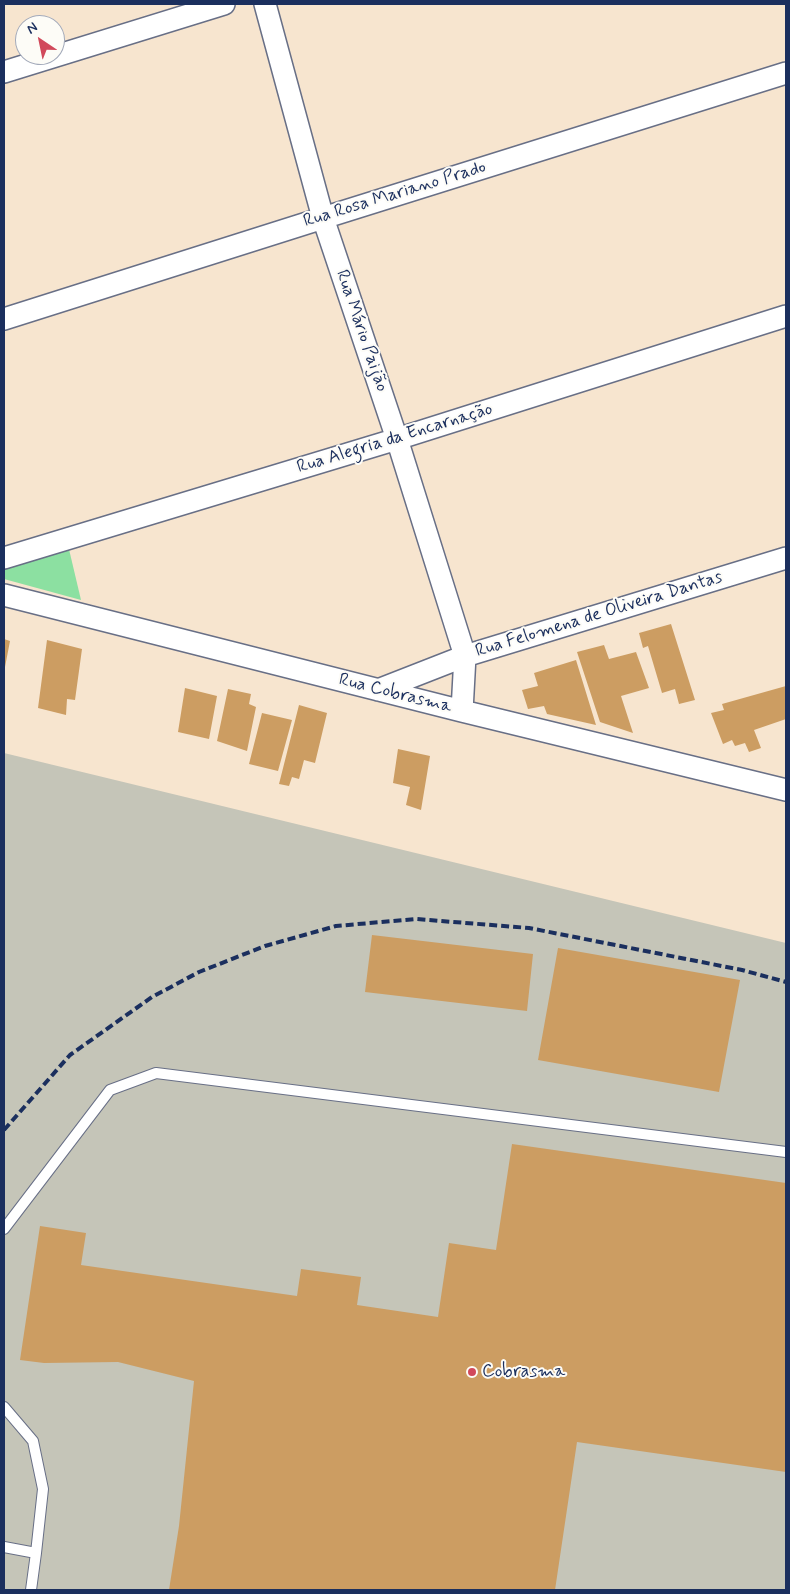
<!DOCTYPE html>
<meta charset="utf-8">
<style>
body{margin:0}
#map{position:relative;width:790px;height:1594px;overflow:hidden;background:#f7e5cf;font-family:Mynerve,sans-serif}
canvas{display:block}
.frame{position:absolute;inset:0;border:5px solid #1b2f5e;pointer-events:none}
.north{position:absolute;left:15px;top:15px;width:50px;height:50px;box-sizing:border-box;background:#fdfcf7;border:1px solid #a3aaba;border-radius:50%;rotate:326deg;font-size:14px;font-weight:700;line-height:20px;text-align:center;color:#1b2f5e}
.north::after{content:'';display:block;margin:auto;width:18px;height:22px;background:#d1495b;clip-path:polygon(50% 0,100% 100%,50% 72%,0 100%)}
</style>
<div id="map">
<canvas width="790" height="1594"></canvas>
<div class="frame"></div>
<div class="north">N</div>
</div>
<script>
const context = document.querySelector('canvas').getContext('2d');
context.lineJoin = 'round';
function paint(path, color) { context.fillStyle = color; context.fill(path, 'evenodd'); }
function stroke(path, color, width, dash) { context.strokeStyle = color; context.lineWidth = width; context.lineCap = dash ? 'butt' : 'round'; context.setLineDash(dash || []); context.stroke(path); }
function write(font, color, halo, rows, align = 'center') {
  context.font = font + ' Mynerve,sans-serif'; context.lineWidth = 4; context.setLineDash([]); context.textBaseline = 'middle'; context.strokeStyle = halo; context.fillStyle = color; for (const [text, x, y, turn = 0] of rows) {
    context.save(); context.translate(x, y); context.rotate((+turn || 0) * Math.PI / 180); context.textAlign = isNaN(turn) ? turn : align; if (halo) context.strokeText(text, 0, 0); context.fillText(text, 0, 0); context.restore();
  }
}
paint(new Path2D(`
 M 4,753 L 786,943 L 786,1590 L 4,1590 Z`), '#c5c5b8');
paint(new Path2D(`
 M 68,545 L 81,600 L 4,579 L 4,565 Z`), '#8ce0a1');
paint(new Path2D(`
 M 671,624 L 695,700 L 679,704 L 675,689 L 662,693 L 648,646 L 643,648 L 639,633 Z
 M 4,639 L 10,641 L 5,667 L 4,667 Z
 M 47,640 L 82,649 L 75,700 L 67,699 L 66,715 L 38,708 Z
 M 604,645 L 609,659 L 636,652 L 649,688 L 621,696 L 633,733 L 600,722 L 577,652 Z
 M 576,660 L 596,725 L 547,714 L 544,706 L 528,709 L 522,690 L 538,686 L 534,673 Z
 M 786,686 L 786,719 L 754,730 L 761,748 L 749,752 L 745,743 L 735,746 L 732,740 L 723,744 L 711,713 L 724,710 L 722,704 Z
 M 185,688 L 217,696 L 209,739 L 178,732 Z
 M 228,689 L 251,694 L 249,704 L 256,707 L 247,751 L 217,741 Z
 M 299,705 L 327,713 L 315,763 L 304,760 L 299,779 L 292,777 L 289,786 L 279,784 Z
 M 262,713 L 292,720 L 278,771 L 249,764 Z
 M 398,749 L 430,756 L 421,810 L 406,805 L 410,787 L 393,783 Z
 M 372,935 L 533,954 L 527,1011 L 365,992 Z
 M 558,948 L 740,980 L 719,1092 L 538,1060 Z
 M 512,1144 L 786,1183 L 786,1472 L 577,1442 L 555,1590 L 169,1590 L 179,1526 L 194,1381 L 118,1362 L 44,1363 L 20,1360 L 40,1226 L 86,1233 L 81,1265 L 297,1296 L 301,1269 L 361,1277 L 357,1305 L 438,1317 L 449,1243 L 496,1250 Z`), '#cc9d62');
const lane = new Path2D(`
 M 4,1229 L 110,1090 L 156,1073 L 786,1152
 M 4,1407 L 33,1441 L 43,1489 L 36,1553
 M 4,1547 L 36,1553 L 31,1590`);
const street = new Path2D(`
 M 265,4 L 323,218 L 397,439 L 465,656 L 378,690
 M 4,72 L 224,4
 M 4,319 L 323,218 L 786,73
 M 4,558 L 397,439 L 786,316
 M 4,595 L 462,711 L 786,790
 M 462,711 L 465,656 L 786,558`);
stroke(lane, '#686f86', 12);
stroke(street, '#686f86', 24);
stroke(lane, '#fff', 10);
stroke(street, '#fff', 21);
stroke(new Path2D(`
 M 4,1130 L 70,1055 L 152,997 L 199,972 L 265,946 L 336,926 L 416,919 L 529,928 L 742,970 L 786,982`), '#1b2f5e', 4, [8, 4]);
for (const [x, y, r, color] of [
 [472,1372,5,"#d1495b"]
]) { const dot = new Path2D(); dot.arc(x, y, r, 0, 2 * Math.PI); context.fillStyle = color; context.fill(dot); stroke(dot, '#fdfcf7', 2); }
write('18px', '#1b2f5e', '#fdfcf7', [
 ["Rua Rosa Mariano Prado",395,195,-17],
 ["Rua Mário Paijão",361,331,71],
 ["Rua Alegria da Encarnação",395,439,-17],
 ["Rua Felomena de Oliveira Dantas",599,615,-17],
 ["Rua Cobrasma",395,694,14]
]);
write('18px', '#1b2f5e', '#fdfcf7', [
 ["Cobrasma",482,1372]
], 'left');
</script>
